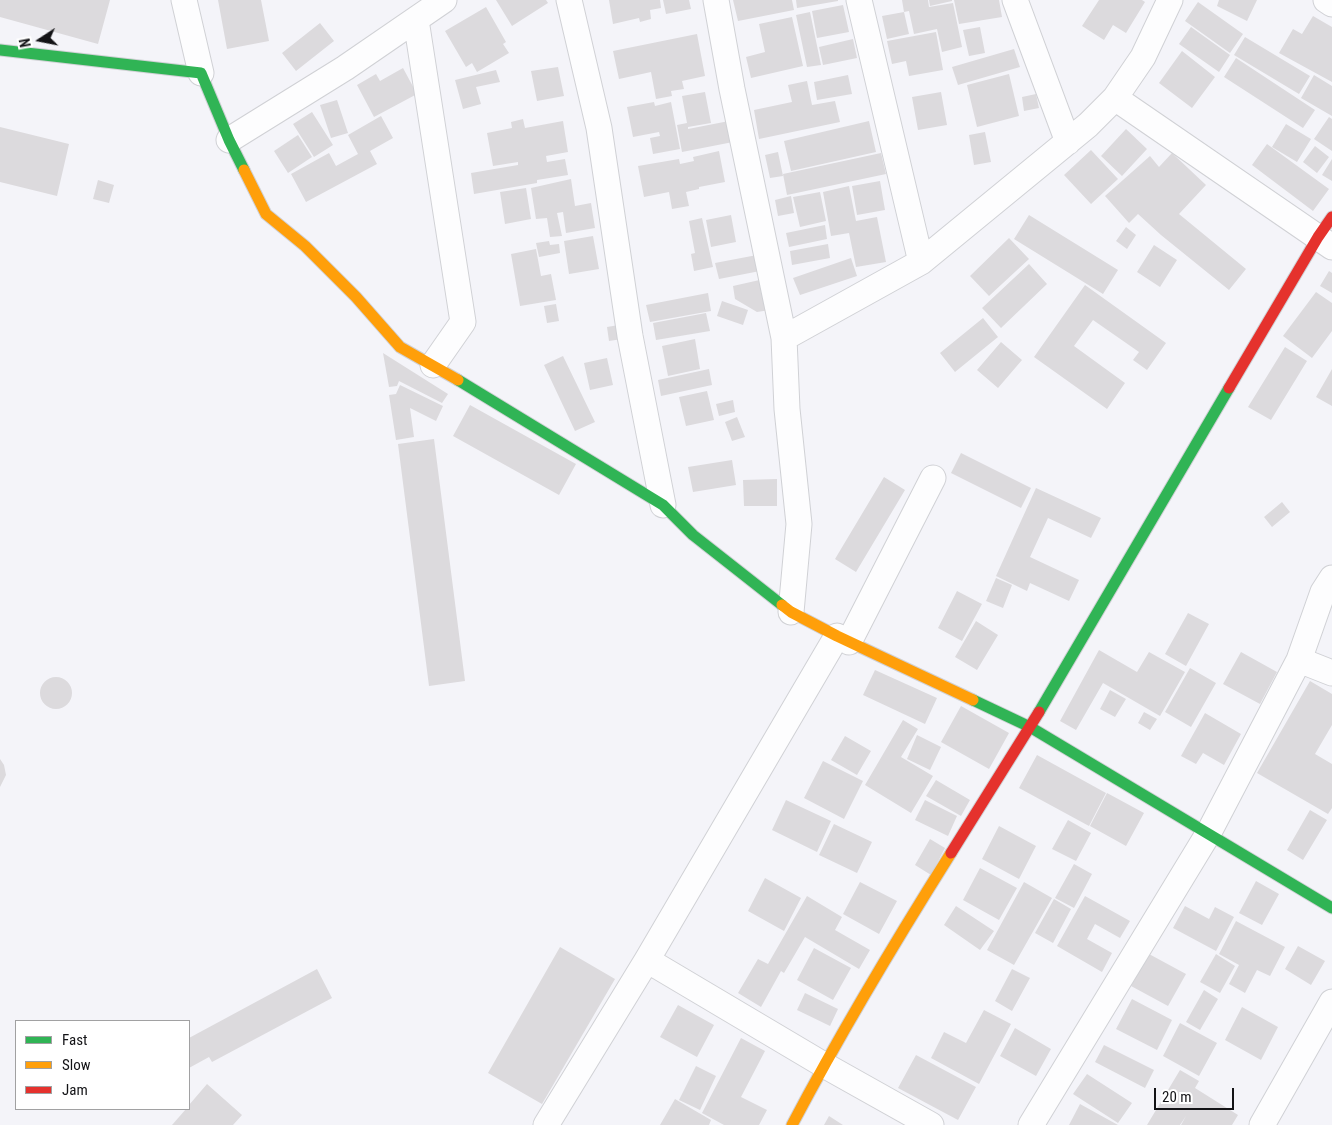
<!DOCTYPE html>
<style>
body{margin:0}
#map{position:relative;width:1332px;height:1125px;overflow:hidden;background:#f4f4f9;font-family:"Roboto Condensed",sans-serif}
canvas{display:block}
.legend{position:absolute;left:15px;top:1020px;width:175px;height:90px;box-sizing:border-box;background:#fff;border:1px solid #a1a1a2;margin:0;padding:6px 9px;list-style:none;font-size:15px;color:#131316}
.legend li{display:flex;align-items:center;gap:10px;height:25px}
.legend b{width:25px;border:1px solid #a1a1a2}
.north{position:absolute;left:15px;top:15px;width:50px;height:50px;-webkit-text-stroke:4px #fff;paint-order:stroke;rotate:259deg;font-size:14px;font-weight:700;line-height:20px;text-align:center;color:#131316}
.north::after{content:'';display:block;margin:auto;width:18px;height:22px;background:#131316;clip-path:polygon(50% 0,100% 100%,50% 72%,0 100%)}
.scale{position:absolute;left:1154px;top:1088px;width:80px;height:22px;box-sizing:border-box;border:2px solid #131316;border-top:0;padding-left:6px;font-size:15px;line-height:18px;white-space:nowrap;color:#131316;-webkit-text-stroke:4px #fff;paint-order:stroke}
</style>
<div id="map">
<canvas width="1332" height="1125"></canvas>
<ul class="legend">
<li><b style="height:6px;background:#30b455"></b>Fast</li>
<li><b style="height:6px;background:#ff9f0a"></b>Slow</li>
<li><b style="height:6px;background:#e5322d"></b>Jam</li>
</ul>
<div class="north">N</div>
<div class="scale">20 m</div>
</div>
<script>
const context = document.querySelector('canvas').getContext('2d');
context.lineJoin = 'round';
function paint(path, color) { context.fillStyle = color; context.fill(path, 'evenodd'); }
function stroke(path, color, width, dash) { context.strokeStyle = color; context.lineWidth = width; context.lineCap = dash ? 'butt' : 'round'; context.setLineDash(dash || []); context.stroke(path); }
paint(new Path2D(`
 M 0,0 L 110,0 L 98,44 L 0,17 Z
 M 218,0 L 261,0 L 269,41 L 227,49 Z
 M 496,0 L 546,0 L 548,3 L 512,26 Z
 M 609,0 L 660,0 L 661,8 L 650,10 L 651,19 L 640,22 L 639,18 L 613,24 Z
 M 663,0 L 689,0 L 691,9 L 666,14 Z
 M 733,0 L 792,0 L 794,10 L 738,21 Z
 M 796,0 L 838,0 L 838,1 L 797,8 Z
 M 902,0 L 928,0 L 929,7 L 953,3 L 962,47 L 942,52 L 937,29 L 914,34 L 909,11 L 904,12 L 909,34 L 887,39 L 882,16 L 904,12 Z
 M 929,0 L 952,0 L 952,1 L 930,6 Z
 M 954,0 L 999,0 L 1002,17 L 959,24 Z
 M 1099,0 L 1142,0 L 1145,2 L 1126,33 L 1113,25 L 1104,40 L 1082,26 Z
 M 1219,0 L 1257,0 L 1247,21 L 1217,6 Z
 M 1198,2 L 1243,34 L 1230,53 L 1185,21 Z
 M 843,5 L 849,32 L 817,38 L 812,11 Z
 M 486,7 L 506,42 L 503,44 L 509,53 L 477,72 L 472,63 L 466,67 L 445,31 Z
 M 810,12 L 821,65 L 807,67 L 796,15 Z
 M 1313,16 L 1332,27 L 1332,82 L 1279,53 L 1293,29 L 1302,34 Z
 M 792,17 L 803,66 L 751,78 L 746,57 L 765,52 L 759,24 Z
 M 320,23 L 334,41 L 296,71 L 282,53 Z
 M 980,27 L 985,53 L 969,56 L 963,30 Z
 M 1191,27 L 1230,55 L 1219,72 L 1179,44 Z
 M 936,32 L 943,70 L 909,76 L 906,61 L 892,64 L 887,41 Z
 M 697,34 L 705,76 L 682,81 L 684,89 L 671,91 L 672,96 L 656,99 L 651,72 L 619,79 L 613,51 Z
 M 1245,37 L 1310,76 L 1299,94 L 1234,55 Z
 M 853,39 L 857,58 L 823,65 L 819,47 Z
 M 1014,49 L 1020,67 L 958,85 L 952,67 Z
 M 1182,51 L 1215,77 L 1192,108 L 1159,83 Z
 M 1236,58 L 1315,110 L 1303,128 L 1224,77 Z
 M 558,67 L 564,96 L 537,101 L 531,71 Z
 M 403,68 L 417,94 L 374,117 L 357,85 L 376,74 L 380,81 Z
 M 496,70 L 500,82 L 476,87 L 481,104 L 463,109 L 455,80 Z
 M 1009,74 L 1019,116 L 977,127 L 967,85 Z
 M 848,75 L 852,94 L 817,100 L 814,82 Z
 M 1314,75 L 1332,86 L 1332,116 L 1301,98 Z
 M 807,81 L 812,105 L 835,101 L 840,122 L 759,139 L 754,110 L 792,102 L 788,85 Z
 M 705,92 L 711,123 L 688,127 L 688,129 L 729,121 L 733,142 L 682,152 L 677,125 L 687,123 L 682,96 Z
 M 941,92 L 947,125 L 918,130 L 912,97 Z
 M 1036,94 L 1039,108 L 1024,111 L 1022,97 Z
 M 337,100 L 348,133 L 331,138 L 320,105 Z
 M 654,102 L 655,106 L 671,102 L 680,149 L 653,154 L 650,138 L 660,136 L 659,132 L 633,137 L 627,107 Z
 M 312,112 L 333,145 L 314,157 L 293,124 Z
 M 381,116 L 393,138 L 370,151 L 377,164 L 306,202 L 291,174 L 329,153 L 336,166 L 358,154 L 348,135 Z
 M 1329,117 L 1332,119 L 1332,151 L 1314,139 Z
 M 523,119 L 525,128 L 563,121 L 568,152 L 546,156 L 547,162 L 565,159 L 568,175 L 537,180 L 537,183 L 474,194 L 471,173 L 518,165 L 518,162 L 493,166 L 487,133 L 512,128 L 511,122 Z
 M 869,121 L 876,152 L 791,171 L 784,141 Z
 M 1286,124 L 1311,139 L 1297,162 L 1272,147 Z
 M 0,127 L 69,144 L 57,196 L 0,182 Z
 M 1126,129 L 1147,149 L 1122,176 L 1101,156 Z
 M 985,132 L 991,162 L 974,165 L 969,135 Z
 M 298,135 L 312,157 L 288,173 L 274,151 Z
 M 1267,144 L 1329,189 L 1313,211 L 1252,165 Z
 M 1315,146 L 1329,157 L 1317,173 L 1303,162 Z
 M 1091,150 L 1118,179 L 1091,204 L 1064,175 Z
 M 719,151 L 725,182 L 699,187 L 699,189 L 686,192 L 689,206 L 672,209 L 669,192 L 644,197 L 638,166 L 679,159 L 680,164 L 694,161 L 693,157 Z
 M 778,152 L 783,176 L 770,178 L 765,155 Z
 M 881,153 L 886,174 L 787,195 L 783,174 Z
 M 1172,153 L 1206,185 L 1179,214 L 1246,269 L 1229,290 L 1161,235 L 1138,214 L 1129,223 L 1105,196 L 1150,156 L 1159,167 Z
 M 1332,159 L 1332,181 L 1322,175 Z
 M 571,179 L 575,206 L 591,203 L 595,228 L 566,233 L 563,212 L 557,213 L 562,236 L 550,237 L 547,218 L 536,219 L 531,188 Z
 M 98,180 L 114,185 L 109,203 L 93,199 Z
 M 880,181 L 885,210 L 857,215 L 852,186 Z
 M 849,186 L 856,221 L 877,217 L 886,262 L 856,267 L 849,233 L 831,236 L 823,192 Z
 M 526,188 L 531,219 L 505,224 L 500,192 Z
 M 820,192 L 826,221 L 800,227 L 793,197 Z
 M 791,196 L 794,213 L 778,216 L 775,200 Z
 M 731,215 L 736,242 L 711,247 L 706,220 Z
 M 1029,215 L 1118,270 L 1103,294 L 1014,239 Z
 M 702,218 L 713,267 L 694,271 L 691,254 L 695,253 L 689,221 Z
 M 825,225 L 827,239 L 789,247 L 786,233 Z
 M 1126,227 L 1136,235 L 1127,249 L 1116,241 Z
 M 593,236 L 599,269 L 569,274 L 564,241 Z
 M 1009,238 L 1029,259 L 989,296 L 970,276 Z
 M 549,241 L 550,245 L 559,244 L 560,253 L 539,257 L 536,243 Z
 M 828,244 L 830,258 L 792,265 L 790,251 Z
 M 1154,245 L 1177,260 L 1160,287 L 1137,272 Z
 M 536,249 L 541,276 L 551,274 L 556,300 L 520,306 L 511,254 Z
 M 757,255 L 760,271 L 719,279 L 715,263 Z
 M 851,258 L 857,276 L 800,295 L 793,278 Z
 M 1029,264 L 1047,284 L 1001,328 L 982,308 Z
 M 1329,271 L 1332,273 L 1332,293 L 1320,286 Z
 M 764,279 L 770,310 L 757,312 L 735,299 L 733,286 Z
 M 1085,285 L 1166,343 L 1147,370 L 1133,360 L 1139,352 L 1093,320 L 1074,346 L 1125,383 L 1107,409 L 1034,357 Z
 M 1316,292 L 1332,303 L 1332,331 L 1312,358 L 1283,336 Z
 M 708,293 L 711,311 L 650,322 L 646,305 Z
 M 722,301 L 748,310 L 743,325 L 717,316 Z
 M 556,304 L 559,321 L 547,323 L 544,306 Z
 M 706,313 L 710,331 L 656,340 L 653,323 Z
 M 983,318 L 998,337 L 955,372 L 940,353 Z
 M 619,325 L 622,339 L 609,341 L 607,327 Z
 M 695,339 L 700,369 L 668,376 L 662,346 Z
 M 1001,342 L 1022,360 L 998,388 L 977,370 Z
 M 1285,347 L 1307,361 L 1271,420 L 1248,407 Z
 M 383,353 L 448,394 L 442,403 L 399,381 L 397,386 L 389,387 Z
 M 563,356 L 595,422 L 575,431 L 544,365 Z
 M 607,358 L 613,385 L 590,390 L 584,363 Z
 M 709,369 L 712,385 L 661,396 L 658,380 Z
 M 1332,369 L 1332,406 L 1316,397 Z
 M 400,385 L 443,406 L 436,421 L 410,408 L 414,437 L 396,440 L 389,395 L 396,394 Z
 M 707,391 L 714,420 L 686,426 L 679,397 Z
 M 733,400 L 735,412 L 719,416 L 716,404 Z
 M 470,405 L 576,464 L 559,495 L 453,436 Z
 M 737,417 L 745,437 L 732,441 L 725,422 Z
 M 434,439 L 465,681 L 429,686 L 398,444 Z
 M 961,453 L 1031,488 L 1021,508 L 951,473 Z
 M 732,460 L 736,485 L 693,492 L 688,467 Z
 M 884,477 L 905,490 L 856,572 L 835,559 Z
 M 777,479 L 777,506 L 744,506 L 743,480 Z
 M 1036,488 L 1101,518 L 1091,538 L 1048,518 L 1030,557 L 1079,580 L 1069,601 L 1030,583 L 1027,591 L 996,576 Z
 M 1282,502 L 1290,512 L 1272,527 L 1264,517 Z
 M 996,578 L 1012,585 L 1003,608 L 986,601 Z
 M 957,591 L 982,604 L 962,641 L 938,628 Z
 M 1188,613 L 1209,624 L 1186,666 L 1165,654 Z
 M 976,621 L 998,635 L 977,670 L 955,657 Z
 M 1099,650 L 1137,672 L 1149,652 L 1185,672 L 1160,716 L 1103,683 L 1076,730 L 1060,721 Z
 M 1241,652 L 1277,672 L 1260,704 L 1223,684 Z
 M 1190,668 L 1216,683 L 1191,727 L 1165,712 Z
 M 875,670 L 937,698 L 925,724 L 863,695 Z
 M40 693a16 16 0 1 1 32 0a16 16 0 1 1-32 0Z
 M 1310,681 L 1332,694 L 1332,725 L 1315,754 L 1332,764 L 1332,808 L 1328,814 L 1257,773 Z
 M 1110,690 L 1126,699 L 1115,717 L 1100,709 Z
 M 961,706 L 1009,733 L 989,769 L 941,742 Z
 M 1144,712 L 1157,719 L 1150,730 L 1138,723 Z
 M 1205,713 L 1241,734 L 1224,765 L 1203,753 L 1196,764 L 1181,756 Z
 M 903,720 L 918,729 L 901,757 L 933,776 L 911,813 L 865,785 Z
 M 917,735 L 941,747 L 930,770 L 907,759 Z
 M 845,736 L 871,751 L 857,775 L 831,760 Z
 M 1037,755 L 1106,793 L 1089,826 L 1019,788 Z
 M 0,759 L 4,765 L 6,775 L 0,787 Z
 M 823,761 L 863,781 L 844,819 L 804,798 Z
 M 936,780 L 970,800 L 961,816 L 926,796 Z
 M 1107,793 L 1144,813 L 1126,846 L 1090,826 Z
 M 786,800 L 831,821 L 817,852 L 772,830 Z
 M 925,800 L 957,816 L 948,836 L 915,820 Z
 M 1310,810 L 1327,820 L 1303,860 L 1287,850 Z
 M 1068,820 L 1091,833 L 1076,861 L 1052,849 Z
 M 834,824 L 872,842 L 857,873 L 819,855 Z
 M 999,826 L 1036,846 L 1019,879 L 982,859 Z
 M 930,839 L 945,848 L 931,875 L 915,865 Z
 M 1074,864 L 1092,874 L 1074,908 L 1055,898 Z
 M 980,868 L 1017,888 L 999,920 L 963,900 Z
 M 765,878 L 801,898 L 784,931 L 748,911 Z
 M 1256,881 L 1279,894 L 1262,925 L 1239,913 Z
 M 860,882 L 897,901 L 879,934 L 843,914 Z
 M 1024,882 L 1052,898 L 1014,965 L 987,950 Z
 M 807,896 L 842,917 L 835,930 L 870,950 L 859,969 L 805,937 L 784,973 L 781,971 L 761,1007 L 738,993 L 758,959 L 768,964 Z
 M 1085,896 L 1130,921 L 1120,938 L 1095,924 L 1087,939 L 1112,953 L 1102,972 L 1057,946 Z
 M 1054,899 L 1071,909 L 1053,943 L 1035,933 Z
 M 956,906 L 994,931 L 980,950 L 944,925 Z
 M 1185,906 L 1209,919 L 1215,907 L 1234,917 L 1216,951 L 1173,928 Z
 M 1236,921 L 1285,947 L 1270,976 L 1257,970 L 1245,993 L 1229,984 L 1239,965 L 1219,954 Z
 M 1298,946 L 1325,961 L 1311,985 L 1285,969 Z
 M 560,947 L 615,979 L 542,1104 L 488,1073 Z
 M 814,948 L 851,968 L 833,1000 L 797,980 Z
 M 1149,954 L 1186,974 L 1168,1006 L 1131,986 Z
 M 1216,954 L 1235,966 L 1220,993 L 1200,982 Z
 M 317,969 L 332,998 L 212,1062 L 209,1057 L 189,1068 L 189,1038 Z
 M 1012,969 L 1030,978 L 1012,1011 L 995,1001 Z
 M 1204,990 L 1218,999 L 1200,1030 L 1186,1022 Z
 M 805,993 L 838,1009 L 830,1026 L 797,1010 Z
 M 1132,999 L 1172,1020 L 1157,1050 L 1116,1029 Z
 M 678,1005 L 714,1025 L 697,1057 L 660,1037 Z
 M 1242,1007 L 1278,1027 L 1261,1060 L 1225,1040 Z
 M 984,1010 L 1011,1024 L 979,1084 L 931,1058 L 944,1032 L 966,1043 Z
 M 1180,1023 L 1217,1043 L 1199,1076 L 1163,1056 Z
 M 1015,1028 L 1051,1049 L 1036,1076 L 1000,1056 Z
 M 741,1038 L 765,1051 L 741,1097 L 767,1110 L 759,1125 L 724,1125 L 702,1113 Z
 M 1104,1045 L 1154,1070 L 1145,1088 L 1095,1062 Z
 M 916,1055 L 976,1087 L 958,1120 L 898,1088 Z
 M 696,1066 L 716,1076 L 700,1110 L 679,1100 Z
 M 1180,1070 L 1199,1081 L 1195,1088 L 1238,1115 L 1232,1125 L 1181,1125 L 1186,1116 L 1180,1125 L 1147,1125 Z
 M 1087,1074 L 1132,1103 L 1118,1123 L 1073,1094 Z
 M 207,1084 L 242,1115 L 233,1125 L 172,1125 L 186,1109 L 189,1109 L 189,1105 Z
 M 675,1099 L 711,1120 L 709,1125 L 660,1125 Z
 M 1080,1104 L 1118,1125 L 1069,1125 Z
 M 829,1116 L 843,1125 L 824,1125 Z`), '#dcdadd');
const street = new Path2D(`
 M 184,0 L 201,73
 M 569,0 L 599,128 L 630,336 L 663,505
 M 716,0 L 732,89 L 784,338
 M 859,0 L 921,262
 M 1015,0 L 1068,142
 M 1326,0 L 1332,4
 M 416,20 L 463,322 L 433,365
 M 1115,98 L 1332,247
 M 229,140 L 345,68 L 444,0
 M 791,612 L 799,524 L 787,409 L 784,338 L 921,262 L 1088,125 L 1115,98 L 1143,57 L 1170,0
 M 849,642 L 933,478
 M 1299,660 L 1332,673
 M 647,960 L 824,1065 L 931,1125
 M 546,1125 L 647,960 L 837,636
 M 1031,1125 L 1208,834 L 1299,660 L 1323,592 L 1332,578
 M 1262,1125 L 1332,1002`);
const fast = new Path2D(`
 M 0,50 L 201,73 L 229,140 L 244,170
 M 458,380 L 663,505 L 693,535 L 782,605
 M 973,700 L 1030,727 L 1332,908
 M 1039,712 L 1229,388`);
const slow = new Path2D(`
 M 244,170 L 266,214 L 305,246 L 356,297 L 400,347 L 458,380
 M 782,605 L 791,612 L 837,636 L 973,700
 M 792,1125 C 841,1032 895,942 951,853`);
const jam = new Path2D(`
 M 1229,388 L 1318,237 L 1332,217
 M 951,853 L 1039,712`);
stroke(street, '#d0d1d5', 27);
stroke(fast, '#d0d1d5', 13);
stroke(slow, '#d0d1d5', 13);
stroke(jam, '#d0d1d5', 13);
stroke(street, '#fdfdfe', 25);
stroke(fast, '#30b455', 11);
stroke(slow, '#ff9f0a', 11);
stroke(jam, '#e5322d', 11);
</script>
